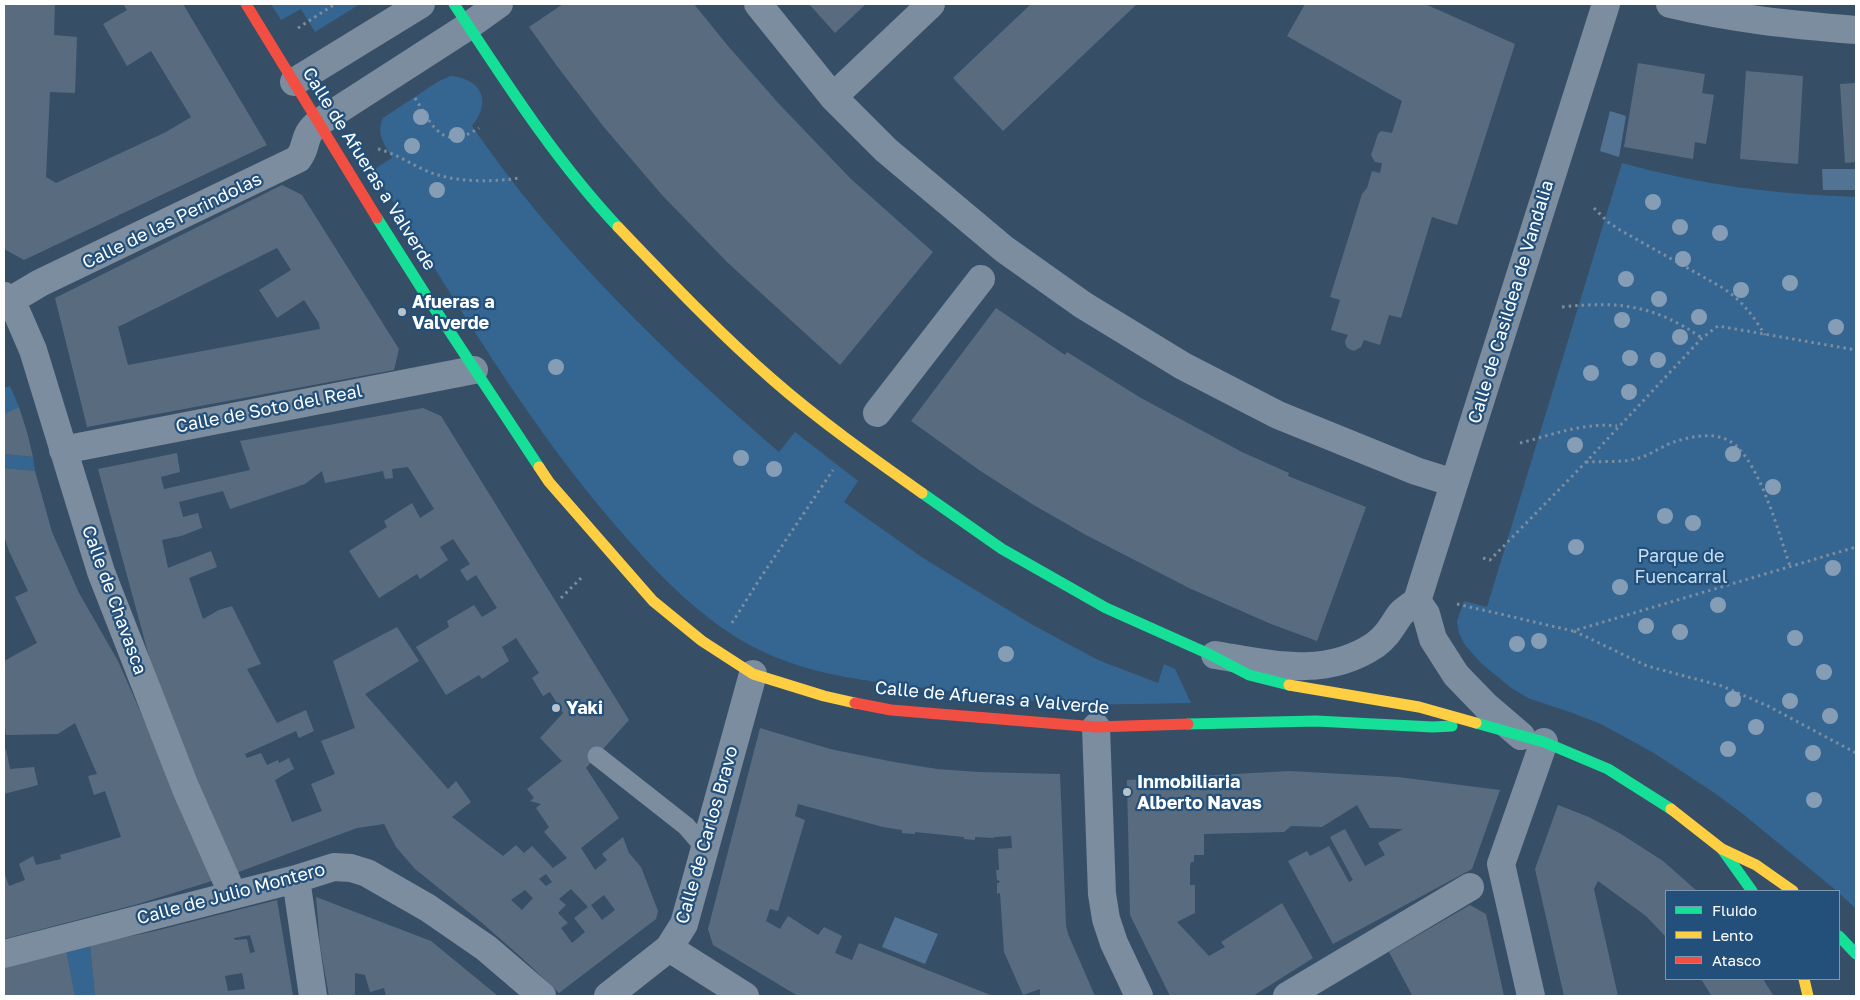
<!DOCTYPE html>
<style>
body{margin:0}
#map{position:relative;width:1860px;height:1000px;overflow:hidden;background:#364f67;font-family:"Golos Text",sans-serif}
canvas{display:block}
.frame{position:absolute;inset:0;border:5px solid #fff;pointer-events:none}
.legend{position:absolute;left:1665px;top:890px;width:175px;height:90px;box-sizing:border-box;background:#22507b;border:1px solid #7a96b0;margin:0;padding:6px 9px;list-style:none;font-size:15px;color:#fff}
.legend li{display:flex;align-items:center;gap:10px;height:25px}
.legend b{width:25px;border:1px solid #7a96b0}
</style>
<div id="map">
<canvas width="1860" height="1000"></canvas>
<div class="frame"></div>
<ul class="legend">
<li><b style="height:6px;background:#16e098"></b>Fluido</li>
<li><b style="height:6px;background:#ffcf43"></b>Lento</li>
<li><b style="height:6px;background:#f24e42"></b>Atasco</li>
</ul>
</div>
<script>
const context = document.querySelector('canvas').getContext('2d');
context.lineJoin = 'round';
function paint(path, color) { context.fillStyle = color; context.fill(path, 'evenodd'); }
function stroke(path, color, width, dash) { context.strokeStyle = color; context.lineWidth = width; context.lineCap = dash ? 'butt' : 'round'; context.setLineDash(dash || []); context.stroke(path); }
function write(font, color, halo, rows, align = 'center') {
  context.font = font + ' "Golos Text",sans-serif'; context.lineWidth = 4.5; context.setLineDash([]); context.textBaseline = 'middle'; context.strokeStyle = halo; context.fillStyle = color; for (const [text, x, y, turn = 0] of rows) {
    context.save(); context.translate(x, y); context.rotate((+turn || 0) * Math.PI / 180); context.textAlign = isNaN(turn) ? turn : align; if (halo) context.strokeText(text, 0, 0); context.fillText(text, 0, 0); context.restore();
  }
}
paint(new Path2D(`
 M 271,4 L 360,4 L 315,32 L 301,9 L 281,20 Z
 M 451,76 C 482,79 492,102 472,126 C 554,247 669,357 779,452 L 795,432 L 858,481 L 844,502 L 923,558 L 1031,624 L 1098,660 L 1158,683 L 1164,664 L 1175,669 L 1191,703 C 1136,704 1081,706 1026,700 C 993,697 959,692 926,688 C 875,682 824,677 775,657 C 717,633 671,588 630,542 C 529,430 454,297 373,170 L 392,158 C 384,143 376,134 383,118 L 439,81 Z
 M 1622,163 C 1702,185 1773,194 1856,197 L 1856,909 L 1839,893 L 1839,891 L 1837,891 L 1738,810 L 1713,792 L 1654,753 L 1601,724 L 1570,712 L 1528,698 L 1510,687 L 1481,663 L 1465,645 L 1459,633 L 1457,621 L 1464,601 L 1487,607 Z
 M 10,386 L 19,407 L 4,414 L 4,388 Z
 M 4,454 L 33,457 L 35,471 L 4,468 Z
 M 90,945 L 95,996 L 75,996 L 66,949 Z`), '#356692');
paint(new Path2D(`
 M 1610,111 L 1626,116 L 1619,157 L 1600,151 Z
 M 1822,169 L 1856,169 L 1856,190 L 1823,190 Z
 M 895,917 L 938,934 L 925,964 L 882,947 Z`), '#527393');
paint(new Path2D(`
 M 4,4 L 55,4 L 54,35 L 77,37 L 75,93 L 50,92 L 46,177 L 56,183 L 166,132 L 191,117 L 151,51 L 127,66 L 103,24 L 127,10 L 123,4 L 183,4 L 267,145 L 24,260 L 4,249 Z
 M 563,4 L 694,4 L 728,46 L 780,105 L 851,179 L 933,252 L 840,365 L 728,263 L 662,195 L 603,126 L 557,66 L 529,27 Z
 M 809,4 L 866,4 L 835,33 Z
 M 1031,4 L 1137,4 L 1003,131 L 953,78 Z
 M 1305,4 L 1425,4 L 1515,44 L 1457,225 L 1432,217 L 1401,318 L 1389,315 L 1380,345 L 1364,340 L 1361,347 L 1354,351 L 1349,349 L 1346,346 L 1345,341 L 1348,335 L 1331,330 L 1340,300 L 1330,297 L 1362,194 L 1367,188 L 1372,171 L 1380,173 L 1382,163 L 1375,162 L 1371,155 L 1378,134 L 1381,131 L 1392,133 L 1402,101 L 1287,36 Z
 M 1638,63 L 1705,74 L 1702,93 L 1714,95 L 1706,144 L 1695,142 L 1693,159 L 1624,147 Z
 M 1746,71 L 1803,76 L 1798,164 L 1740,159 Z
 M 1856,83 L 1856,162 L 1845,163 L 1840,84 Z
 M 282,185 L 302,195 L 399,349 L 394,370 L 87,427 L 55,298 ZM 277,248 L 291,270 L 259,290 L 277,318 L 304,300 L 319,323 L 320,329 L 128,365 L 118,327 Z
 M 996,308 L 1065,355 L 1067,352 L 1141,398 L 1242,452 L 1289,473 L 1288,476 L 1366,507 L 1317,641 L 1271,624 L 1189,588 L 1086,535 L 1032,504 L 979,470 L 911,421 Z
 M 19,407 L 27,432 L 33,457 L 4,454 L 4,414 Z
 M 423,408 L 441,416 L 629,720 L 586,768 L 619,818 L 581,848 L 595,870 L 607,860 L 602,854 L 623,837 L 629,853 L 641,867 L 658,911 L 656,919 L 559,993 L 522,958 L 481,922 L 415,869 L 396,847 L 384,824 L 357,828 L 236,873 L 201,799 L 153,671 L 98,469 L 177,453 L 180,472 L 161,477 L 164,489 L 250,470 L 240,441 ZM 408,467 L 434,509 L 420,518 L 412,503 L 384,521 L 387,527 L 349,551 L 379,598 L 417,574 L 420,579 L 448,560 L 440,547 L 453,539 L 470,564 L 460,570 L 467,581 L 476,575 L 497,608 L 482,617 L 474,605 L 447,621 L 449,627 L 416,647 L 446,695 L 479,675 L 482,679 L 509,661 L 502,647 L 516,638 L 539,673 L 532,678 L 543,696 L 550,692 L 563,713 L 540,738 L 562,761 L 527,789 L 534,798 L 530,801 L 541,804 L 536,808 L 549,827 L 544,832 L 567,858 L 553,868 L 532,846 L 524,853 L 516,845 L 503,856 L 452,817 L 471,802 L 456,781 L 448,789 L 365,694 L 419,661 L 397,627 L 333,661 L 355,728 L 321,741 L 335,774 L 311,784 L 322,811 L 292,822 L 275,780 L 294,769 L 289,758 L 279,763 L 278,760 L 267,765 L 261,753 L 247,758 L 245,754 L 296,731 L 299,738 L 314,731 L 306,710 L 277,723 L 247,669 L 261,664 L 232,606 L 219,610 L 203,619 L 189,578 L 217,567 L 211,551 L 168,568 L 162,540 L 181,536 L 202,528 L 198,513 L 183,517 L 179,502 L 223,491 L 230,509 L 305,484 L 322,471 L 325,483 L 383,471 L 385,479 L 393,478 L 392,469 ZM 546,874 L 552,882 L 546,886 L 539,879 ZM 571,889 L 588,907 L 574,918 L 585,932 L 572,943 L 561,928 L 568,923 L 558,913 L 566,905 L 559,899 ZM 525,890 L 533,898 L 522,910 L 511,900 ZM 604,895 L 615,910 L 602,920 L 591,905 Z
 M 4,468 L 35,471 L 52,532 L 79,593 L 118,661 L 215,880 L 138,904 L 4,939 L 4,872 L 9,886 L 25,880 L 19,864 L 33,856 L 36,865 L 61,859 L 60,855 L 121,837 L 105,791 L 94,795 L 88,776 L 97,774 L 75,723 L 58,734 L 6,735 L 4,723 L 4,661 L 37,643 L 15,597 L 28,591 L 9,551 L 4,536 Z
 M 760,728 L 830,749 L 894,762 L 937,769 L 978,772 L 1060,774 L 1066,925 L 1068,934 L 1095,996 L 1040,996 L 1040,989 L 1023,995 L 1004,952 L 1000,893 L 997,894 L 997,883 L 999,883 L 1000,881 L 997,880 L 996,870 L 999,870 L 998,849 L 1012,848 L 1011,836 L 994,837 L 994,838 L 975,837 L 975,840 L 964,839 L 964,837 L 915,832 L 915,834 L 902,833 L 902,830 L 883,827 L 798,804 L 795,816 L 805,820 L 778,911 L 770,909 L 766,921 L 780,929 L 788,916 L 818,935 L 824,927 L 842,936 L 835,953 L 852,960 L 859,943 L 993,996 L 798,996 L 713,945 L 708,929 Z
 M 6,749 L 10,769 L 34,767 L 38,785 L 4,794 L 4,750 Z
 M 1289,771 L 1398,777 L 1500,790 L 1472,869 L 1333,944 L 1288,861 L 1307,851 L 1310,856 L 1329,846 L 1349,882 L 1353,880 L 1330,837 L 1345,829 L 1365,866 L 1385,855 L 1378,843 L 1403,829 L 1370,828 L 1357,805 L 1322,827 L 1291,826 L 1284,832 L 1204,834 L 1204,855 L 1194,855 L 1194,862 L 1191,862 L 1190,866 L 1190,885 L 1195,885 L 1195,913 L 1177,922 L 1209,956 L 1225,947 L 1221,942 L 1282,903 L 1313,958 L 1253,996 L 1170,996 L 1130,915 L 1127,780 Z
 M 1558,805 L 1589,817 L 1621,834 L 1663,861 L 1697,891 L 1666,891 L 1666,937 L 1646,916 L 1598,881 L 1594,889 L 1618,996 L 1564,996 L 1535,869 Z
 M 316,897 L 431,941 L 498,996 L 386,996 L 384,988 L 370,992 L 365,975 L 355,973 L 355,996 L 329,996 L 320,945 Z
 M 277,900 L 293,996 L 95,996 L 90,945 L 155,931 ZM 250,935 L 255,952 L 250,953 L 247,939 L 235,940 L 234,938 ZM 242,973 L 245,989 L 228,991 L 225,976 Z
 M 1470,905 L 1486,914 L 1504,996 L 1409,996 L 1412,995 L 1389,952 Z
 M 66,949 L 75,996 L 4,996 L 4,963 Z
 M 1701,979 L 1763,979 L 1773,995 L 1772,996 L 1711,996 L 1711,995 Z`), '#596c7f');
stroke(new Path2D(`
 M 298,28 L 335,4
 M 415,98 C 433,127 443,152 479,128
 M 378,149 C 399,154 417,169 438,175 C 460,182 496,182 519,178
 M 1594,208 L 1608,222 L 1620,230 L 1723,288 C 1743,302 1752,314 1765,335
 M 1562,307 C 1620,301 1654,305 1702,338
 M 1520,443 C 1552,435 1584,422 1617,426
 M 1586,462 C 1603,461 1623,463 1639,458 C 1652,454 1662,446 1674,442 C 1689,437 1707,433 1723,438 C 1757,448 1779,535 1790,566
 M 1483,558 L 1490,560 L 1586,462 L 1702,338 L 1718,326 L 1856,350
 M 561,598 L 581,578
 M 1457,604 L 1573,631 L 1856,547
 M 732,623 L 761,577 L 833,470
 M 1574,631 L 1647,666 L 1722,686 L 1768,706 L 1856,753`), '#7b8d9e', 3, [2.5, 4]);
stroke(new Path2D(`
 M 597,756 L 686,826 L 705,848`), '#7b8d9e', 19);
stroke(new Path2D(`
 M 758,4 L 833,97 L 886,150 L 1004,249 L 1083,305 L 1183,366 L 1278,415 L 1416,471 L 1454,483
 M 1670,4 C 1732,19 1794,25 1856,30
 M 294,82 L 421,4
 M 833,97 L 931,4
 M 4,296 L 17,313 L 33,350 L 101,572 L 186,789 L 233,895
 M 8,302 L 40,283 L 298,159 C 309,145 301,137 318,123 L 467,27 L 499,4
 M 877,413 L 981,279
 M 63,450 L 474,370
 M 1417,601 L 1426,614 L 1433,639 L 1456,675 L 1486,706 L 1521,736
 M 1215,655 C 1270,664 1325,679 1375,645 C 1387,636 1391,628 1399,616 C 1403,610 1411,606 1417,601 L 1606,4
 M 1096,727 L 1102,894 L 1106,919 L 1114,943 L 1139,996
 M 296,879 L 313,996
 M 669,948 L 745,996
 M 4,954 L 296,879 L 334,867 L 351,868 L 367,873 L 428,908 L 486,948 L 542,996
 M 608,996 L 669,948 L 684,924 L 753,674
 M 1287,996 L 1470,887
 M 1531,996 L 1501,864 L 1544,742`), '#7b8d9e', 28);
stroke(new Path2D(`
 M 454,4 C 505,81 555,160 618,227
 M 377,218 L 427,297 L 539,467
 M 922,493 L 1002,549 L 1106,608 L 1209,654 L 1249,675 L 1289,685
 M 1476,723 L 1544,742 L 1608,769 L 1671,809
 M 1188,724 L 1316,721 L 1433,727 L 1452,726
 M 1722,849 L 1752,891
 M 1839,936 L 1856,954`), '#16e098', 11);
stroke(new Path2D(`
 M 618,227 C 668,279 718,332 773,380 C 820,421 871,457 922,493
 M 539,467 L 549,482 L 653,601 L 702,641 L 753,674 L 824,696 L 855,703
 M 1289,685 L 1419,707 L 1476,723
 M 1671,809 L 1722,849 L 1756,865 L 1793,891
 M 1804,979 L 1808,996`), '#ffcf43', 11);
stroke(new Path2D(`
 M 246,4 L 377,218
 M 855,703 L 891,710 L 1096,727 L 1188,724`), '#f24e42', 11);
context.fillStyle = '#869eb5';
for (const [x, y] of [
 [421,117],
 [457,135],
 [412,146],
 [437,190],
 [1653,202],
 [1680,227],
 [1720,233],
 [1683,259],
 [1626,279],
 [1790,283],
 [1741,290],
 [1659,299],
 [1699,317],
 [1622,320],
 [1836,327],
 [1680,337],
 [1630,358],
 [1658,360],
 [556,367],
 [1591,373],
 [1629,392],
 [1575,445],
 [1733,454],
 [741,458],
 [774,469],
 [1773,487],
 [1665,516],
 [1693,523],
 [1576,547],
 [1833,568],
 [1620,587],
 [1718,605],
 [1646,626],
 [1680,632],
 [1795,638],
 [1539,641],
 [1517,644],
 [1006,654],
 [1824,672],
 [1733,699],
 [1790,701],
 [1830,716],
 [1756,727],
 [1728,749],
 [1813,753],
 [1814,800]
]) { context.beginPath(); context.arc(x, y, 8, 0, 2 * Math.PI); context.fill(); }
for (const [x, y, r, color] of [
 [402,312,5,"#b9c1ca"],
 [556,708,5,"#b9c1ca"],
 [1127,792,5,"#b9c1ca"]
]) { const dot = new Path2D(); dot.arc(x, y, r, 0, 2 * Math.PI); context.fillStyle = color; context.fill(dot); stroke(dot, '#22507b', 2); }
write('18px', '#fff', '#22507b', [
 ["Calle de Afueras a Valverde",369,169,58],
 ["Calle de las Perindolas",172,221,-26],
 ["Calle de Casildea de Vandalia",1511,302,-73],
 ["Calle de Soto del Real",269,409,-11],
 ["Calle de Chavasca",114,600,70],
 ["Calle de Afueras a Valverde",992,698,5],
 ["Calle de Carlos Bravo",707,835,-74],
 ["Calle de Julio Montero",231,894,-15]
]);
write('bold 18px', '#fff', '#22507b', [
 ["Afueras a",412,302],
 ["Valverde",412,323],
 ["Yaki",566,708],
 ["Inmobiliaria",1137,782],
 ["Alberto Navas",1137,803]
], 'left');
write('18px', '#c8dff4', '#22507b', [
 ["Parque de",1681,556],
 ["Fuencarral",1681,577]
]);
</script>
